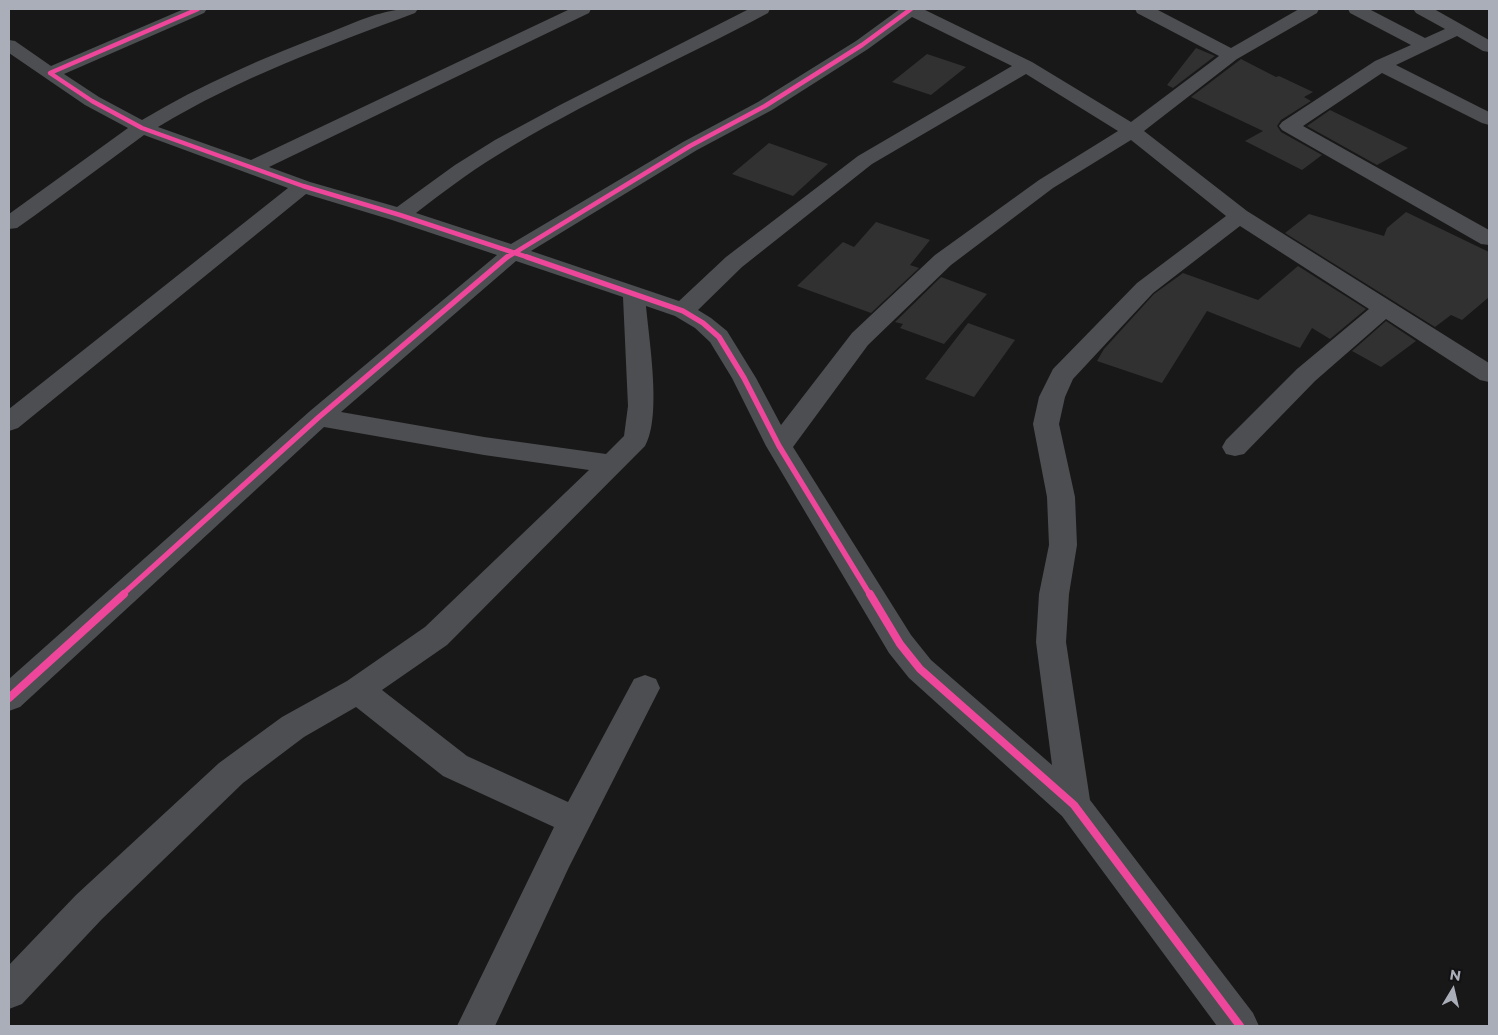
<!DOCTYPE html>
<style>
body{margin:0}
#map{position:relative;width:1498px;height:1035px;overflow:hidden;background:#181818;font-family:Montserrat,sans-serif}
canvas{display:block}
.frame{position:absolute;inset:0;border:10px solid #aaaeb8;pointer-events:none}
.north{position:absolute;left:1428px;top:965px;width:50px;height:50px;-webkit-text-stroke:4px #121214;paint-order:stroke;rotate:9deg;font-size:14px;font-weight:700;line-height:20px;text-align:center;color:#aaaeb8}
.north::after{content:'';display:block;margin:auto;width:18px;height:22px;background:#aaaeb8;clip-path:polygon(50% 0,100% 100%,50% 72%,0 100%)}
</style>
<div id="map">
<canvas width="1498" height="1035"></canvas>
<div class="frame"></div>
<div class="north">N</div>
</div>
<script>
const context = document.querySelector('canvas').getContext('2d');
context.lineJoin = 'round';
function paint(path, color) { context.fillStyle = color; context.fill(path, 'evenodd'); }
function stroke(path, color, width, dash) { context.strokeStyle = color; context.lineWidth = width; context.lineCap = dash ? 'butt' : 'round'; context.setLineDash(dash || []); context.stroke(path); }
paint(new Path2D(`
 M 1196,48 L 1215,56 L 1173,88 L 1167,85 Z
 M 927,54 L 966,67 L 931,95 L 892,82 Z
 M 1241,59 L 1276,77 L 1279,76 L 1313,92 L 1304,97 L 1311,101 L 1281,120 L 1277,126 L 1281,132 L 1322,155 L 1302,170 L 1245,141 L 1263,131 L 1191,97 Z
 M 1330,110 L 1408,148 L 1377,165 L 1307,126 Z
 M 769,143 L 828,164 L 793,196 L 732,174 Z
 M 1406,212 L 1489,252 L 1489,297 L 1462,320 L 1451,315 L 1435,327 L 1285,233 L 1309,214 L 1384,236 L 1387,228 Z
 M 876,222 L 930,240 L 910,265 L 919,268 L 871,313 L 797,286 L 843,242 L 854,247 Z
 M 1298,266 L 1366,309 L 1330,339 L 1312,328 L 1300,348 L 1207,311 L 1162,383 L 1097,361 L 1104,349 L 1154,294 L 1183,273 L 1258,300 Z
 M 941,277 L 987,294 L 944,344 L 900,328 L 903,324 L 895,322 Z
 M 1386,321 L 1416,341 L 1381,367 L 1352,351 Z
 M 968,323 L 1015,340 L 974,397 L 925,379 Z`), '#313132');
paint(new Path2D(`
 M 184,9 L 207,9 L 204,13 L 64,74 L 99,97 L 142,120 C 202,84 265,57 331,32 C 359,21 387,7 418,9 L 415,13 C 327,46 239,78 158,127 L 251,160 L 570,9 L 591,9 L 589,13 L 269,167 L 310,182 L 397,207 L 455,165 L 495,140 L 560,105 L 749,9 L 770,9 L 768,13 C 678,61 583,102 496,156 C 468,173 442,193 416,213 L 511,244 L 683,142 L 758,102 L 856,41 L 900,9 L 923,9 L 1032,62 L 1131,122 L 1219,56 L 1137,13 L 1135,9 L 1156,9 L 1231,48 L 1299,9 L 1319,9 L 1317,13 L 1237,59 L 1144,131 L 1247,211 L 1489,363 L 1489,382 L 1480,380 L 1386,319 L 1315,381 L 1244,454 L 1235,456 L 1226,454 L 1222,447 L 1226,440 L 1297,369 L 1369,309 L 1240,226 L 1153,293 L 1073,379 L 1065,397 L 1059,424 L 1075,497 L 1077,545 L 1069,594 L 1066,642 L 1090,800 L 1253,1013 L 1259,1026 L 1217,1026 L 1062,816 L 909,678 L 889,653 L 766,446 L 732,378 L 710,342 L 695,328 L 675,316 L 646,306 C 649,340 662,417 645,446 L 447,645 L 382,690 L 467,756 L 568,802 L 634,679 L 645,675 L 656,679 L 660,688 L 569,867 L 495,1026 L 457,1026 L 554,827 L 443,776 L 356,707 L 304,737 L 243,783 L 102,919 L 22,1004 L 9,1009 L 9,965 L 76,895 L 219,763 L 282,717 L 347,681 L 425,627 L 589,470 L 484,455 L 324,427 L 20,707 L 9,711 L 9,679 L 310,411 L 497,255 L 392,220 L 306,194 L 18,428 L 9,431 L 9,409 L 288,188 L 144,135 L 34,216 L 17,228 L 9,229 L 9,214 L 128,128 L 85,105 L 9,53 L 9,40 L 15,41 L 51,66 ZM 912,17 L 1012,66 L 858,156 L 726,257 L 679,301 L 531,251 L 697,150 L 772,110 L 868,49 ZM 1026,74 L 1118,131 L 1039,180 L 935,255 L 852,333 L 781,425 L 756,378 L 727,331 L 711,318 L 698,310 L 742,267 L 872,164 ZM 1131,140 L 1226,216 L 1137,283 L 1053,369 L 1039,397 L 1033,424 L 1047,497 L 1049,545 L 1039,594 L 1036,642 L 1052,765 L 931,660 L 911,635 L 793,447 L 868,345 L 951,265 L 1053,188 ZM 516,261 L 623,297 L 628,406 L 624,436 L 606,454 L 484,437 L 341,412 Z
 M 1348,9 L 1369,9 L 1425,38 L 1445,29 L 1416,13 L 1413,9 L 1434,9 L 1489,40 L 1489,52 L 1483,51 L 1457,36 L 1396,65 L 1489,112 L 1489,125 L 1482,123 L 1382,73 L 1303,126 L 1489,230 L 1489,245 L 1481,244 L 1282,130 L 1279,126 L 1282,122 L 1375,61 L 1411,45 L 1350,13 Z`), '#4d4e51');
stroke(new Path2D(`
 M 198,9 L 50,73 L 92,101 L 142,128 L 303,186 L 400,215 L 530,258
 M 506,258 L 690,146 L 765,106 L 862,45 L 911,9`), '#ed469a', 4.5);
stroke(new Path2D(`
 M 527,257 L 683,311 L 703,323 L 719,337 L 744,378 L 779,446 L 870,595
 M 122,595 L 319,417 L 507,257`), '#ed469a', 5.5);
stroke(new Path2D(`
 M 870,594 L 900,644 L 920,669 L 1074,805 L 1240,1026
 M 9,698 L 124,594`), '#ed469a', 8);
</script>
